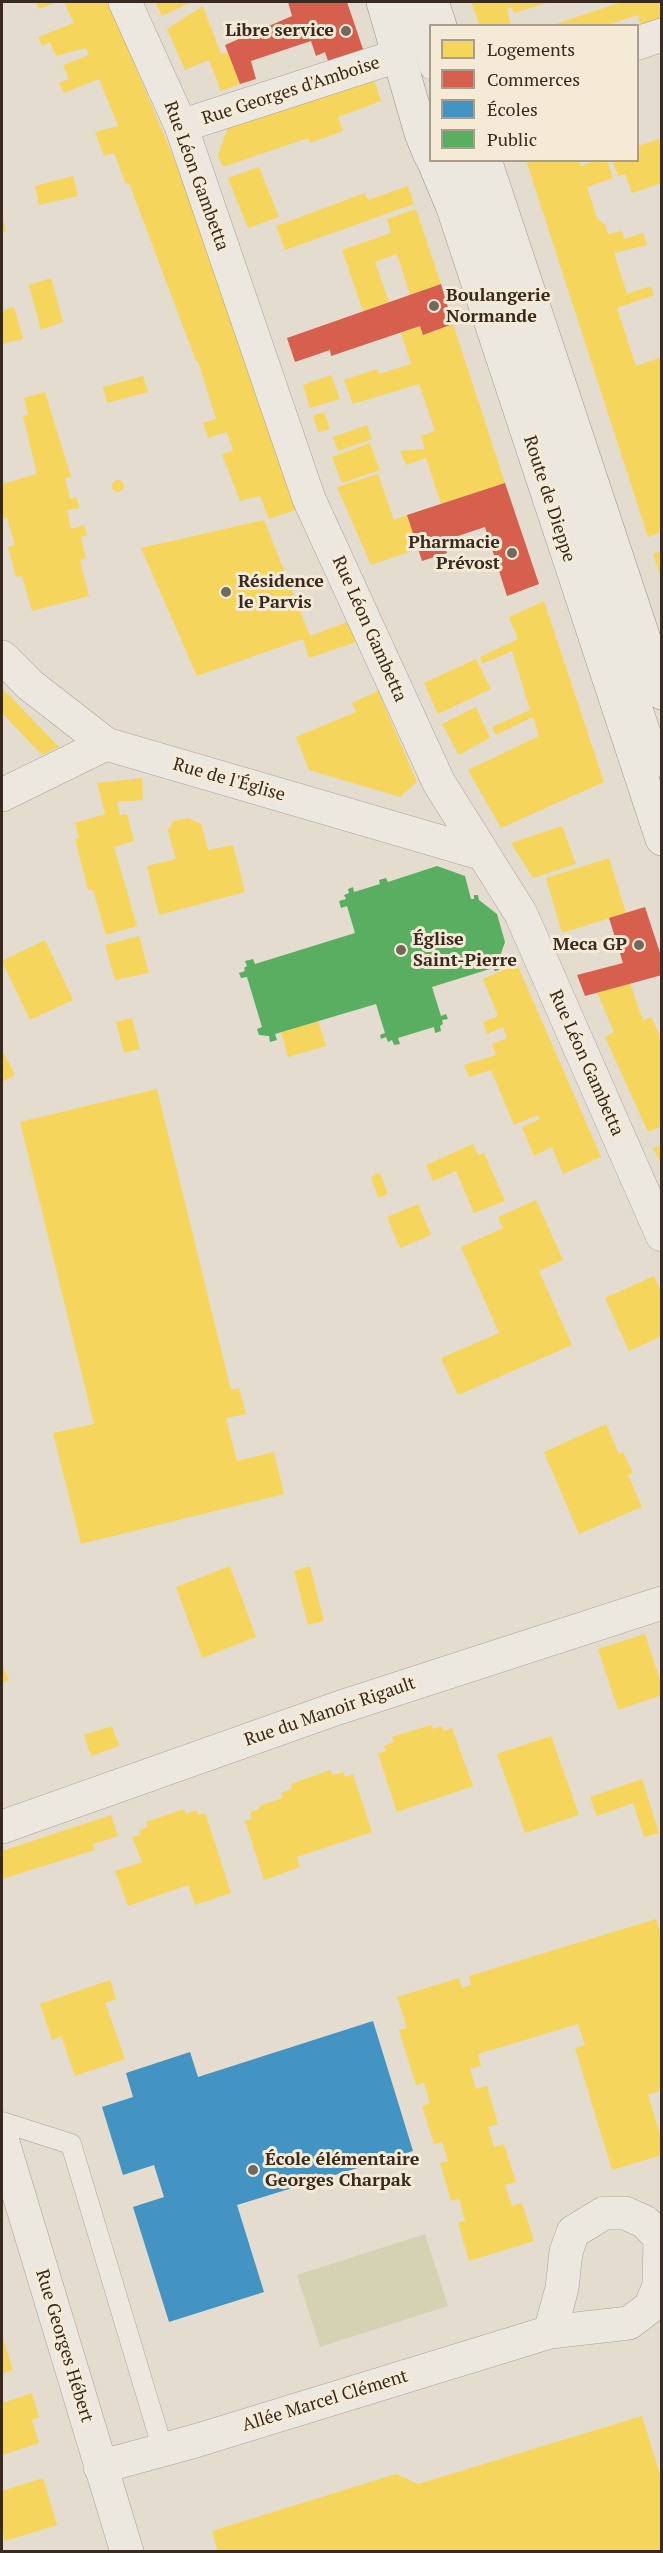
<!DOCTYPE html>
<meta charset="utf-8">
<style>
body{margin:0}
#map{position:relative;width:663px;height:2553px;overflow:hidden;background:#e4dccf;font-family:"PT Serif",serif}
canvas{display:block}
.frame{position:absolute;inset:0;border:3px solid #382a20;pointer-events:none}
.legend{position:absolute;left:429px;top:24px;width:210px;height:138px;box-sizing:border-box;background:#f4ead6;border:2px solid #a99d8d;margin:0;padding:8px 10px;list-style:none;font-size:18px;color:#382a20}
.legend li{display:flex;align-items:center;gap:12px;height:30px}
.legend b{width:30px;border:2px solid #a99d8d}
</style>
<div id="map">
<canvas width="663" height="2553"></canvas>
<div class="frame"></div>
<ul class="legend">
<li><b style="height:16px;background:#f6d55c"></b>Logements</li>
<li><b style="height:16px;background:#d6604d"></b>Commerces</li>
<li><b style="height:16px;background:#4393c3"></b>Écoles</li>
<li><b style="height:16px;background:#5aae61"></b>Public</li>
</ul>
</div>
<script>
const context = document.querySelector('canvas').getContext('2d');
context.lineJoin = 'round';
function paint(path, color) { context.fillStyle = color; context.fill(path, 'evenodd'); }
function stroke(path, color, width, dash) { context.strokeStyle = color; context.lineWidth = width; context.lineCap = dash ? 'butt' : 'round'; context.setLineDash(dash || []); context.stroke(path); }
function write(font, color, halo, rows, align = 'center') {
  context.font = font + ' "PT Serif",serif'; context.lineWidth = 6; context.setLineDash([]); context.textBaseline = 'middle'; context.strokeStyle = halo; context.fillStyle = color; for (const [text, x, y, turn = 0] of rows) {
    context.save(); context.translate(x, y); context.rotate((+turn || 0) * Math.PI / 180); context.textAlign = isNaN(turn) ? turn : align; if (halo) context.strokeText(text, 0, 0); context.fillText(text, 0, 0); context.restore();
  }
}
paint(new Path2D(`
 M 425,2234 L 448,2306 L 320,2347 L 297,2275 Z`), '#d4d2b2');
paint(new Path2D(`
 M 35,2 L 58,2 L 39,9 Z
 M 64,2 L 107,2 L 114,15 L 187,190 L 301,508 L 269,519 L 260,496 L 240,501 L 222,454 L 233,451 L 227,432 L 208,438 L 203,423 L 216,419 L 198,361 L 196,361 L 129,183 L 126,184 L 114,153 L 104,156 L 95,132 L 118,126 L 99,79 L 64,93 L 59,83 L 69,79 L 63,65 L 89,55 L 86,48 L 56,56 L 50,42 L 42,46 L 38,37 L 74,23 Z
 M 155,2 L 191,2 L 162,16 Z
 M 471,2 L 550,2 L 514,13 L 512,7 L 507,9 L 511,26 L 480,26 Z
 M 622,2 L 662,2 L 662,21 L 641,27 L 638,15 L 604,26 L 549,26 Z
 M 203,6 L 221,54 L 228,53 L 240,84 L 221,91 L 209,60 L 185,70 L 167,29 Z
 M 372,74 L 381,101 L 338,117 L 343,131 L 310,143 L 308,138 L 223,167 L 218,155 L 230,122 Z
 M 662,138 L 662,183 L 632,193 L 625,174 L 618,176 L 612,160 L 638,160 L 638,146 Z
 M 526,160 L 579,160 L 581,166 L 597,160 L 607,160 L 613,178 L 587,187 L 597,218 L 606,226 L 608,234 L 622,231 L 624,239 L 643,233 L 647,245 L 614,253 L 627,294 L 651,286 L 654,295 L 617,308 L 636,366 L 662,357 L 662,532 L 648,537 Z
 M 259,167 L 279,217 L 248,228 L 228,178 Z
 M 73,176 L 78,196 L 39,205 L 35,186 Z
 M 408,186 L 414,204 L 285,250 L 276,226 L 365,193 L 368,200 Z
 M 416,209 L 441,284 L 410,295 L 397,254 L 375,262 L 389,302 L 363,311 L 342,250 L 391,233 L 387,219 Z
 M 2,216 L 6,231 L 2,232 Z
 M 51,278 L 63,322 L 41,330 L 29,285 Z
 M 14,307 L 23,339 L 2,344 L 2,311 Z
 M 453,324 L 505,483 L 441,504 L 426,458 L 406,465 L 400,451 L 425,449 L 421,436 L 435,431 L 419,384 L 353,404 L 344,380 L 377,369 L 379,374 L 411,364 L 401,333 L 420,326 L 423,335 Z
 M 331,375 L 340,399 L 310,408 L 303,385 Z
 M 143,376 L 148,392 L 107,403 L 103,387 Z
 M 45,392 L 71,477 L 65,478 L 70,499 L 76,497 L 80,508 L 67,510 L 71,529 L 84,525 L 87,535 L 81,537 L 86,558 L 80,560 L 89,596 L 32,611 L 22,576 L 16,577 L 8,547 L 15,545 L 7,518 L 2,519 L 2,484 L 37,474 L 23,416 L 28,415 L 24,398 Z
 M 324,412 L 330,429 L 318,432 L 313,416 Z
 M 367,425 L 372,439 L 338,451 L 333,437 Z
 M 370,443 L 380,470 L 342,483 L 332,457 Z
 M 378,474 L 394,520 L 407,515 L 418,549 L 371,565 L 337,487 Z
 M112 486a6 6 0 1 1 12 0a6 6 0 1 1-12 0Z
 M 264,520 L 310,636 L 347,622 L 356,642 L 309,658 L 303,639 L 197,676 L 141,548 Z
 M 662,551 L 662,578 L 661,578 L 653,554 Z
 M 544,601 L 604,782 L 501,828 L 468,770 L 539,736 L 533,717 L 496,735 L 492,727 L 530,710 L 512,651 L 482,664 L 480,657 L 518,639 L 509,617 Z
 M 476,659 L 491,689 L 438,714 L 424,683 Z
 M 2,688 L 59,747 L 42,755 L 2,713 Z
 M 378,691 L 417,782 L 400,797 L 309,770 L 296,737 L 356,712 L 352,703 Z
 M 476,707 L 490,738 L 459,755 L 442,724 Z
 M 142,778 L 143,800 L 117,802 L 120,815 L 127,814 L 134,841 L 114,847 L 137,926 L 106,935 L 93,890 L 88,890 L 75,839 L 79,838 L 75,823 L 105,814 L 97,783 Z
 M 188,818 L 201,824 L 208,850 L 233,845 L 245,892 L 159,915 L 147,866 L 176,859 L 168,831 L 173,821 Z
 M 562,826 L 576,864 L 533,878 L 511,843 Z
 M 609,858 L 626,913 L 562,933 L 546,878 Z
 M 139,936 L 149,973 L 115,980 L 105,945 Z
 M 45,940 L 73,1000 L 30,1020 L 2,961 Z
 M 517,964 L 601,1157 L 563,1174 L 552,1147 L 534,1156 L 522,1127 L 540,1119 L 538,1115 L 514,1125 L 491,1070 L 469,1077 L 464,1065 L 496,1055 L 492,1044 L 507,1038 L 503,1027 L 487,1034 L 483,1022 L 498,1016 L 483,979 Z
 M 630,983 L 643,1020 L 651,1017 L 662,1040 L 662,1126 L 648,1132 L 605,1037 L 614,1032 L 597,992 Z
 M 132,1018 L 140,1049 L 124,1053 L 116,1022 Z
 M 318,1021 L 326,1046 L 288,1057 L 281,1032 Z
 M 4,1053 L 15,1075 L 2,1082 L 2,1054 Z
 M 157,1089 L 231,1390 L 239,1388 L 246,1414 L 226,1418 L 237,1461 L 274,1452 L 284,1494 L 81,1544 L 53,1433 L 94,1424 L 20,1122 Z
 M 473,1144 L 478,1155 L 484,1153 L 505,1201 L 474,1213 L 456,1171 L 433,1181 L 426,1165 Z
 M 662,1145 L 662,1166 L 653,1148 Z
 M 380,1173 L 388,1194 L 378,1198 L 371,1177 Z
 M 536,1200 L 563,1260 L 539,1271 L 572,1345 L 458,1395 L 441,1358 L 499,1333 L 461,1247 L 503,1228 L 498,1217 Z
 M 418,1204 L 431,1235 L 400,1248 L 387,1217 Z
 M 654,1276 L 662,1293 L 662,1336 L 629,1351 L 605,1298 Z
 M 606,1424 L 619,1454 L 623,1452 L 633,1473 L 628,1475 L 642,1507 L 579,1534 L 544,1452 Z
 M 230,1566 L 256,1637 L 202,1658 L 176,1587 Z
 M 310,1566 L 324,1621 L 308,1625 L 294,1571 Z
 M 645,1634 L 662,1686 L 662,1695 L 618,1710 L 598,1649 Z
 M 2,1664 L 9,1680 L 2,1683 Z
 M 431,1725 L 433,1729 L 442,1726 L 444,1731 L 452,1728 L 473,1786 L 397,1812 L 378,1754 L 386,1751 L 384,1746 L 394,1742 L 392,1737 Z
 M 112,1726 L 119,1746 L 91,1756 L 84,1735 Z
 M 551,1736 L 579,1815 L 525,1833 L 497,1754 Z
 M 330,1770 L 333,1775 L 343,1772 L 345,1777 L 353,1774 L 372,1832 L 297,1857 L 300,1867 L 264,1880 L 245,1821 L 252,1819 L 250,1812 L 259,1809 L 259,1806 L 283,1798 L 281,1793 L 292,1789 L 291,1784 Z
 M 642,1779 L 659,1833 L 644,1837 L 633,1803 L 597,1816 L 590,1797 Z
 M 184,1809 L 186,1814 L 196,1810 L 198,1815 L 205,1813 L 231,1893 L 195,1905 L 188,1885 L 128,1906 L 115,1871 L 142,1862 L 132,1837 L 140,1835 L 139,1830 L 148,1827 L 146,1822 Z
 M 111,1815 L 118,1836 L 93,1844 L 95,1850 L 2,1879 L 2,1851 Z
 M 656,1919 L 662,1937 L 662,2090 L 648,2095 L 662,2140 L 662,2155 L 612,2170 L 575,2048 L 585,2045 L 578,2024 L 478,2054 L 481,2066 L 470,2069 L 476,2089 L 487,2086 L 498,2124 L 488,2127 L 494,2147 L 504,2144 L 516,2182 L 505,2185 L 512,2206 L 522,2203 L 534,2241 L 469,2261 L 458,2223 L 465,2220 L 459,2199 L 451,2201 L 440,2163 L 448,2161 L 442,2142 L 434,2144 L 422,2106 L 430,2103 L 424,2083 L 416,2085 L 399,2030 L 407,2028 L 397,1997 L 459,1978 L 462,1988 L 471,1985 L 469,1976 Z
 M 110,1980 L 116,1999 L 105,2003 L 125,2059 L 75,2076 L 61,2036 L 52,2040 L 40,2004 Z
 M 2,2335 L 13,2370 L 2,2374 Z
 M 32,2393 L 39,2417 L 32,2420 L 39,2443 L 2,2455 L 2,2403 Z
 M 642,2416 L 662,2481 L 662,2552 L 218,2552 L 212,2531 L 396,2474 L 418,2484 Z
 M 43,2478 L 57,2525 L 5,2541 L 2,2527 L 2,2491 Z`), '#f6d55c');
paint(new Path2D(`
 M 288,2 L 347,2 L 365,55 L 330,67 L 325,52 L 316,56 L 311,41 L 251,61 L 256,79 L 240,84 L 225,45 L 292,16 Z
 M 441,284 L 453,324 L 423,335 L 420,326 L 331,356 L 330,350 L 295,362 L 287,338 Z
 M 505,483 L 539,584 L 507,596 L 485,527 L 443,541 L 447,553 L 422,561 L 407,515 Z
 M 645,907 L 662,959 L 662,975 L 585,996 L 577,975 L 623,963 L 609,918 Z`), '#d6604d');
paint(new Path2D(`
 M 373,2021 L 413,2151 L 237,2205 L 264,2292 L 169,2322 L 133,2207 L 164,2197 L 154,2165 L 123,2175 L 102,2107 L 133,2097 L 126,2073 L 190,2052 L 198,2077 Z`), '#4393c3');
paint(new Path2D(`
 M 437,866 L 465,876 L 471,899 L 474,899 L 474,895 L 478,895 L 479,900 L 497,914 L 505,942 L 497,965 L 499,970 L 495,971 L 493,968 L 432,987 L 441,1016 L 446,1014 L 448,1019 L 442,1020 L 443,1024 L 440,1026 L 441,1031 L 435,1033 L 434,1027 L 398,1038 L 400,1044 L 394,1045 L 392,1040 L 388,1042 L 386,1037 L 381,1039 L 380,1035 L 385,1033 L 376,1004 L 275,1034 L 277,1040 L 270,1042 L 269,1036 L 259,1035 L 257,1029 L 262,1027 L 247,977 L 241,978 L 239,973 L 245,971 L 244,968 L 247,966 L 245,961 L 253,959 L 255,964 L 355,933 L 347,906 L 341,908 L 339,901 L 346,899 L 344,895 L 349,893 L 348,889 L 353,887 L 354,892 L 380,884 L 379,880 L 386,878 L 388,882 Z`), '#5aae61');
const service = new Path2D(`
 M 408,2 L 430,69
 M 461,160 L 662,767
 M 2,2122 L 71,2144 L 163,2450`);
const minor = new Path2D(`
 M 125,2 L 181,126 L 309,499 L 439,783 L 521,914 L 662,1235
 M 638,43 L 662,35
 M 181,126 L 400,55
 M 2,657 L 30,685 L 106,744 L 483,854
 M 2,795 L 106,744
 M 2,1827 L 338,1708 L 662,1603
 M 100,2467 L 195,2441 L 550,2332 L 629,2323 L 650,2307 L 659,2286 L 660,2238 L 645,2222 L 625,2213 L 604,2213 L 573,2232 L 566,2252 L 562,2288 L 550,2332`);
const tertiary = new Path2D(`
 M 2,2139 L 127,2552`);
const secondary = new Path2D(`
 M 383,2 L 421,133 L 430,155
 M 432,2 L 440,26
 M 433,160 L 453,208 L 662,839
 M 485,160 L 662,693`);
stroke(service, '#a9a197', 21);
stroke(minor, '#a9a197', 34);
stroke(tertiary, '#a9a197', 34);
stroke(secondary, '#999188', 34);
stroke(service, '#ece8e0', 20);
stroke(minor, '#ece8e0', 33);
stroke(tertiary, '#ece8e0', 33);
stroke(secondary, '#ece8e0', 33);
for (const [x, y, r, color] of [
 [346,31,6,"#74685d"],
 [434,306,6,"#74685d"],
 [512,553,6,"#74685d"],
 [226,592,6,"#74685d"],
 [639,945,6,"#74685d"],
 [401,950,6,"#74685d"],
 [253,2170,6,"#74685d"]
]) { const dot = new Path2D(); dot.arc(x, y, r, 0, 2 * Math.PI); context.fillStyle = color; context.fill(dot); stroke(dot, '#f4ead6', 2); }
write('bold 18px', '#382a20', '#f4ead6', [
 ["Libre service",334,31,"right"],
 ["Boulangerie",446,296],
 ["Normande",446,317],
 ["Pharmacie",500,543,"right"],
 ["Prévost",500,564,"right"],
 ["Résidence",238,582],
 ["le Parvis",238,603],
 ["Église",413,940],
 ["Saint-Pierre",413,961],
 ["Meca GP",627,945,"right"],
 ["École élémentaire",265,2160],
 ["Georges Charpak",265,2181]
], 'left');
write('18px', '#382a20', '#f4ead6', [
 ["Rue Georges d'Amboise",291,91,-18],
 ["Rue Léon Gambetta",196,176,70],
 ["Route de Dieppe",549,499,72],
 ["Rue Léon Gambetta",369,629,66],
 ["Rue de l'Église",229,780,16],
 ["Rue Léon Gambetta",586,1063,66],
 ["Rue du Manoir Rigault",330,1712,-19],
 ["Rue Georges Hébert",64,2346,73],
 ["Allée Marcel Clément",325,2401,-17]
]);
</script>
